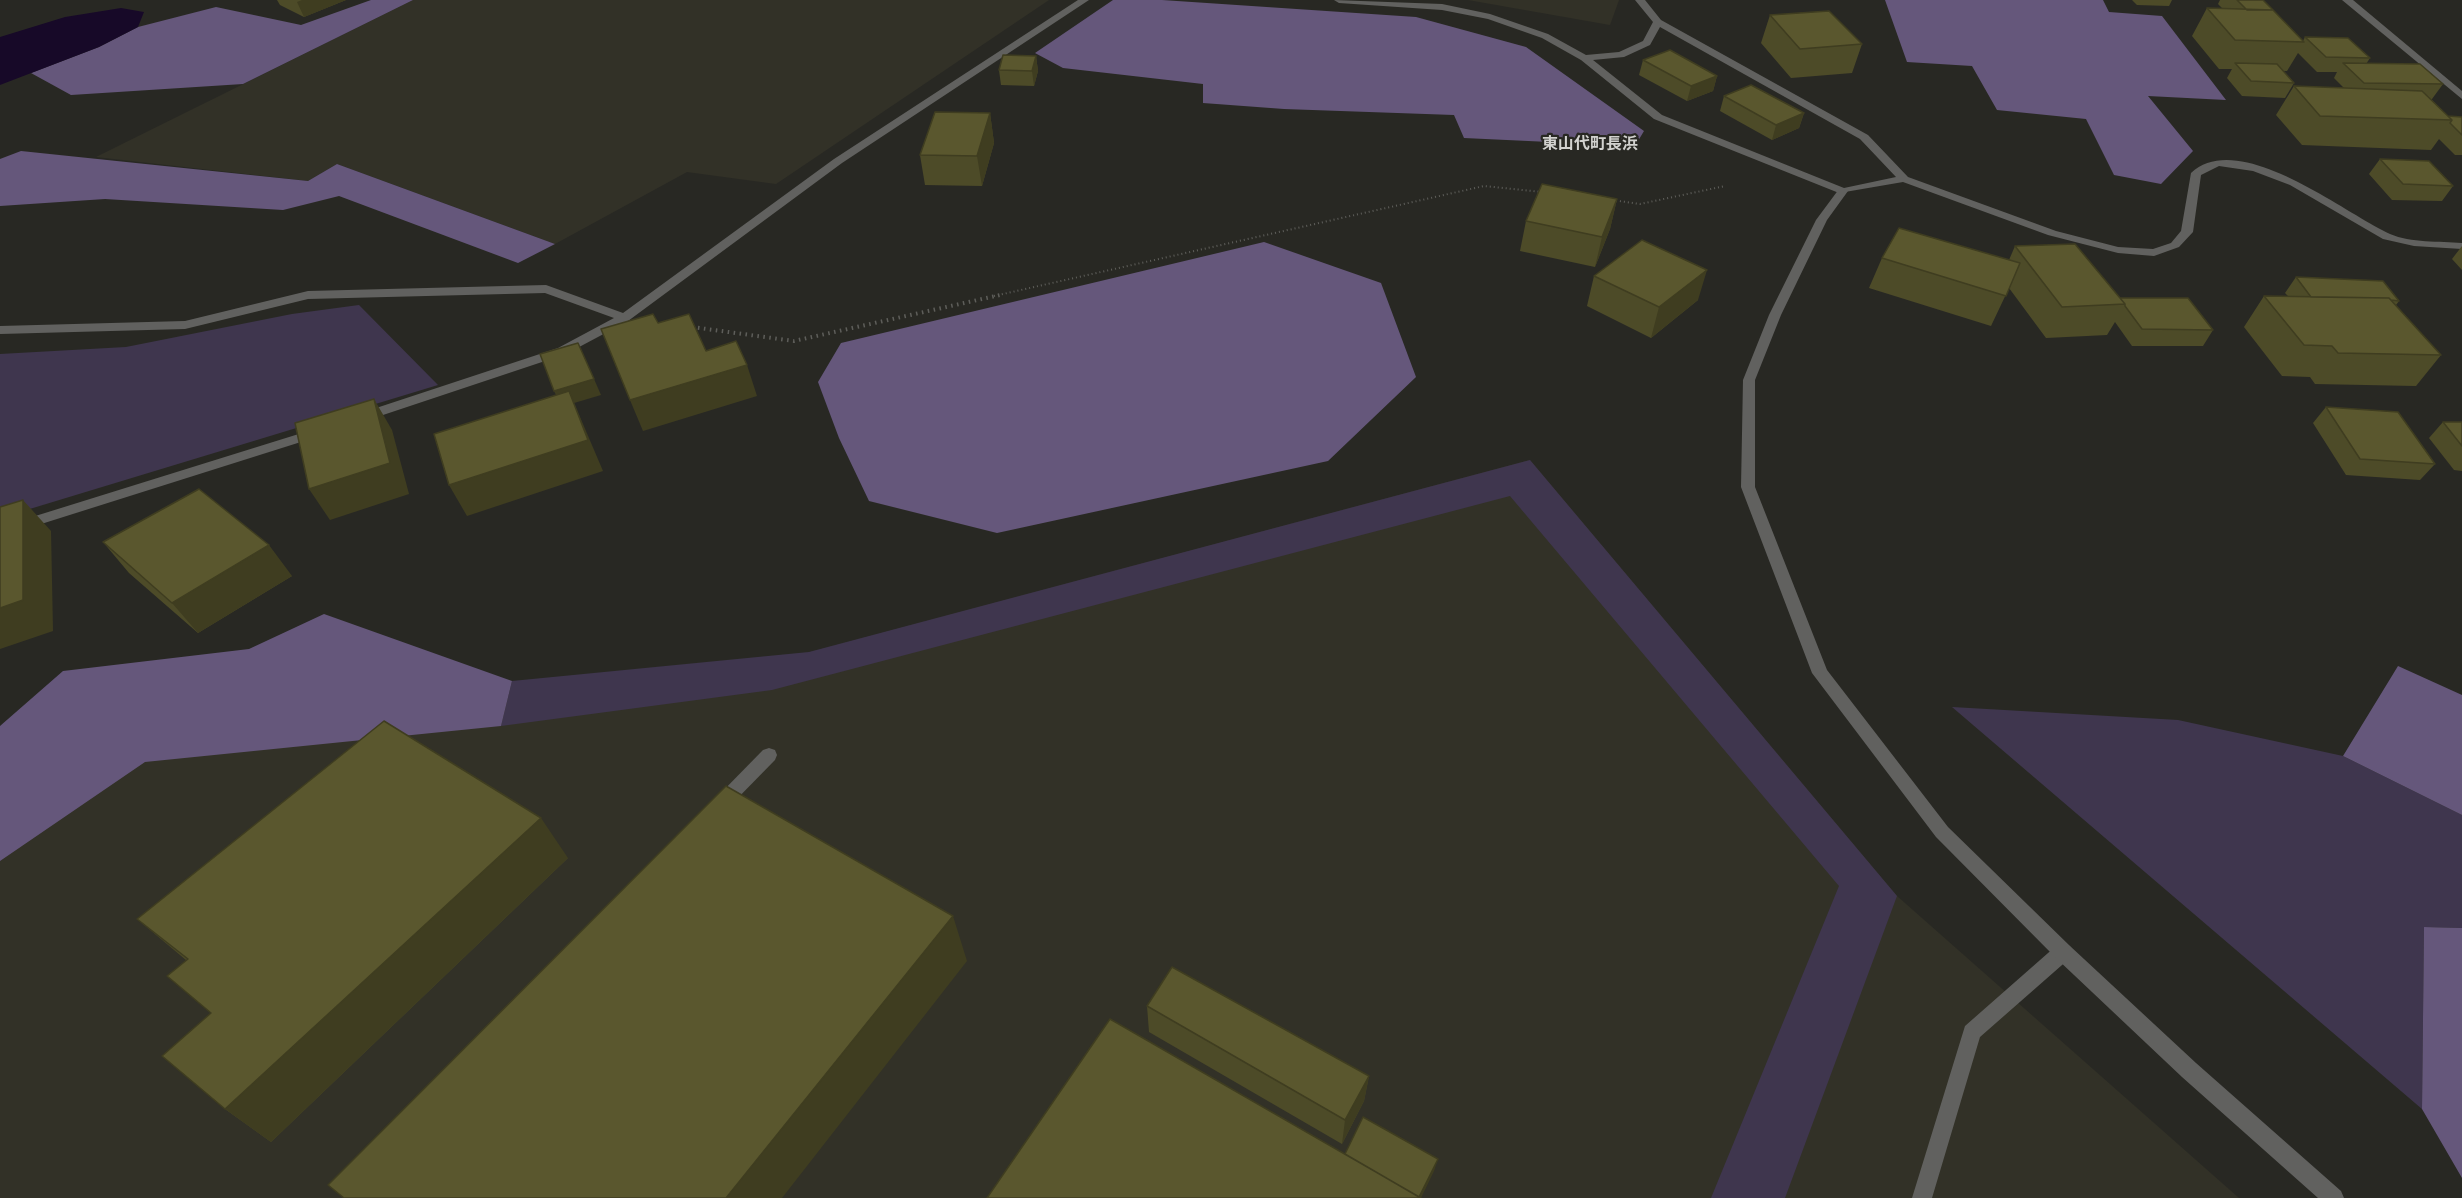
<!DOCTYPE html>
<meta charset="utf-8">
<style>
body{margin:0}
canvas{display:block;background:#282823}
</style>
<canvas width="2462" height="1198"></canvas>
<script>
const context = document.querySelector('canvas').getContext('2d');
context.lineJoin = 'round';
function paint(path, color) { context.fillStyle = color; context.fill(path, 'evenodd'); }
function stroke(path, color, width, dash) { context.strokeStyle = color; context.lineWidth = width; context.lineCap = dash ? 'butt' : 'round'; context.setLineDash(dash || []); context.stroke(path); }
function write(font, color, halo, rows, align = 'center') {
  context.font = font + ' "Crimson Pro","Noto Sans JP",serif'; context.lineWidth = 4.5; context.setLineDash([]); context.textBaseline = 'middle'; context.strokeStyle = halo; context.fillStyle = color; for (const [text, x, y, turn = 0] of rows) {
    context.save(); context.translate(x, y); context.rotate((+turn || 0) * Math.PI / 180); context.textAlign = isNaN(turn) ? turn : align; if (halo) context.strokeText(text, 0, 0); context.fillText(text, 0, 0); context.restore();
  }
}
paint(new Path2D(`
 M 413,0 L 1049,0 L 776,184 L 687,172 L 555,244 L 337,164 L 308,181 L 96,157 Z
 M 1468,0 L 1619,0 L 1610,25 Z
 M 1530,460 L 1897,896 L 2239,1198 L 0,1198 L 0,838 L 144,741 L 739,671 Z`), '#323127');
paint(new Path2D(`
 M 359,305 L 438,385 L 0,518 L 0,354 L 126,347 L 292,314 Z
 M 1530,460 L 1897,896 L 1785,1198 L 1711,1198 L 1839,886 L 1510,496 L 772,690 L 501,726 L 512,681 L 809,652 Z
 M 1952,707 L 2178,720 L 2343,756 L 2462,815 L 2462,928 L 2424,927 L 2422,1109 Z`), '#3f364e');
paint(new Path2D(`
 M 371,0 L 413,0 L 243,84 L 71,95 L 31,73 L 99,47 L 138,27 L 216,7 L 301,25 Z
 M 1113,0 L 1162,0 L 1416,17 L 1526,47 L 1644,131 L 1635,146 L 1464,138 L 1454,115 L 1284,109 L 1203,103 L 1203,84 L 1063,68 L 1035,53 Z
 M 1885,0 L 2103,0 L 2109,12 L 2162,16 L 2226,100 L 2148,96 L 2193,151 L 2161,184 L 2114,175 L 2086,119 L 1997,110 L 1972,66 L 1907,62 Z
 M 21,151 L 308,181 L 337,164 L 555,244 L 518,263 L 339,196 L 283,210 L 105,199 L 0,206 L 0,159 Z
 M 1264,242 L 1381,283 L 1416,377 L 1328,461 L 997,533 L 869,501 L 839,438 L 818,382 L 841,343 Z
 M 324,614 L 512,681 L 501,726 L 145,762 L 0,861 L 0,726 L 63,671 L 249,649 Z
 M 2398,666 L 2462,695 L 2462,815 L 2343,756 Z
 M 2424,927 L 2462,928 L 2462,1178 L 2422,1109 Z`), '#65577b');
paint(new Path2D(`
 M 121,8 L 144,12 L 138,27 L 99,47 L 0,85 L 0,37 L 65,17 Z`), '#170928');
stroke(new Path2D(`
 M 1612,200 L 1640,204 L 1725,186
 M 994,296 L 1484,186 L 1542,192`), '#5e5e5a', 2, [1, 3]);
stroke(new Path2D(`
 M 692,327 L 794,341 L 1000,295`), '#5e5e5a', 4, [1.5, 4.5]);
paint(new Path2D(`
 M 769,748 L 775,750 L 777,755 L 775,760 L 727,809 L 721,811 L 715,809 L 712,804 L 715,799 L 763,750 Z`), '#61615f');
paint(new Path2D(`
 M 1078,0 L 1089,0 L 842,163 L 628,321 L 566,354 L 368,420 L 363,421 L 356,417 L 358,414 L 558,348 L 614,318 L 545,293 L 308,299 L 185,329 L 0,334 L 0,326 L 185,321 L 308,291 L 546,285 L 623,313 L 834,159 Z
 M 1334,0 L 1442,4 L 1490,14 L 1548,34 L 1586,55 L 1619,52 L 1643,41 L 1653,22 L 1635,0 L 1645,0 L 1661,20 L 1868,135 L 1908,177 L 2056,231 L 2118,247 L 2153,249 L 2171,243 L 2181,231 L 2191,173 C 2239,128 2344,213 2390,234 C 2411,243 2439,241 2462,243 L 2462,249 L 2414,246 L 2383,239 L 2290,185 L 2253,171 L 2219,166 L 2201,175 L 2193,232 L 2179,247 L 2154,256 L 2118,253 L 2048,235 L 1903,182 L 1839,193 L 1654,119 L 1581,60 L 1542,38 L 1488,19 L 1442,10 L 1339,3 ZM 1660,27 L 1860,139 L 1896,177 L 1844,188 L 1662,115 L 1593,60 L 1624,57 L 1650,45 Z
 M 2342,0 L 2353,0 L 2462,91 L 2462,99 Z
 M 318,428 L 323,429 L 325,432 L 323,435 L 0,537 L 0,527 Z
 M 2063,944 L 2070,946 L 2072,952 L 2070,958 L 1980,1037 L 1932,1198 L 1912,1198 L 1965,1026 L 2056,946 Z`), '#61615f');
paint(new Path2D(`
 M 1843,188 L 1848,191 L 1827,220 L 1781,315 L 1755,380 L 1755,487 L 1827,670 L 1948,827 L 2070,946 L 2196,1063 L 2341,1191 L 2344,1198 L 2318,1198 L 2182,1077 L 2056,958 L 1936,837 L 1812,673 L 1741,487 L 1743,380 L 1769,315 L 1816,220 L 1839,189 Z`), '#61615f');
paint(new Path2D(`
 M 277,0 L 346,0 L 304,17 L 280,5 Z
 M 2132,0 L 2172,0 L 2169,6 L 2137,5 Z
 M 2220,0 L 2263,0 L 2303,41 L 2305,37 L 2370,58 L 2366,64 L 2443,84 L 2432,99 L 2431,99 L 2448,116 L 2462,117 L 2462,155 L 2455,155 L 2439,139 L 2431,150 L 2302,145 L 2276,115 L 2294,86 L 2344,88 L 2334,78 L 2337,72 L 2317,72 L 2298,53 L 2287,71 L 2283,71 L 2294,83 L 2285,98 L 2242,96 L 2227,78 L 2232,69 L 2219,69 L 2192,36 L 2207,8 L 2223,9 L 2218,4 Z
 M 1770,15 L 1862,44 L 1852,73 L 1791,78 L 1761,43 Z
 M 1036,56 L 1038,71 L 1034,86 L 1001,85 L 999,70 Z
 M 1643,60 L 1717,76 L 1713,91 L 1687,101 L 1639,75 Z
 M 1724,96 L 1804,113 L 1799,128 L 1772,140 L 1720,111 Z
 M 990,113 L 994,143 L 982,186 L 925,185 L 920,155 Z
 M 2380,159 L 2453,186 L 2442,201 L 2392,200 L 2369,174 Z
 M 1617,199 L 1610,229 L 1595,267 L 1520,251 L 1526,221 Z
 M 2015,246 L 2120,298 L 2213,330 L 2203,346 L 2132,346 L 2115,322 L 2107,335 L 2046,338 L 2009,288 L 1991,326 L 1869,288 L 1882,258 L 2009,260 Z
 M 2462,246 L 2462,270 L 2452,259 Z
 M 1594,276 L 1698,300 L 1651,338 L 1587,306 Z
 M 2296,277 L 2399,301 L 2396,305 L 2441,355 L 2416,386 L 2315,384 L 2310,377 L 2282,376 L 2244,327 L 2264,296 L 2288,296 L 2285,293 Z
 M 2326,407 L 2435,464 L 2420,480 L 2346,475 L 2313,423 Z
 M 2443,422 L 2462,422 L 2462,471 L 2454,470 L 2429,438 Z
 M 103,542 L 292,576 L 198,633 L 129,573 Z
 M 568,858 L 271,1142 L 225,1109 L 211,1013 L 186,960 L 137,919 Z
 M 1147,1006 L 1369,1076 L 1364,1101 L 1342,1144 L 1149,1032 Z`), '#4d4b28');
paint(new Path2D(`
 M 302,0 L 346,0 L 304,17 L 297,2 Z
 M 1036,56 L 1038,71 L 1034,86 L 1032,71 Z
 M 1717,76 L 1713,91 L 1687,101 L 1691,86 Z
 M 990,113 L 994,143 L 982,186 L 977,156 Z
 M 1804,113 L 1799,128 L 1772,140 L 1776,125 Z
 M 1617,199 L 1610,229 L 1595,267 L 1602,237 Z
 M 1707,270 L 1698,300 L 1651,338 L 1659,307 Z
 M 747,365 L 757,396 L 643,431 L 630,400 Z
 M 594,379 L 601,395 L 574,403 L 603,471 L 467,516 L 449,485 L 562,407 L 554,391 Z
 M 374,399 L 392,430 L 409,494 L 330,520 L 309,489 Z
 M 23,500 L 51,531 L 53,631 L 0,649 L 0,608 Z
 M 269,545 L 292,576 L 198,633 L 172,603 Z
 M 541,818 L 568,858 L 271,1142 L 225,1109 Z
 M 953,916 L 967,961 L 782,1198 L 726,1198 Z
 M 1369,1076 L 1364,1101 L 1342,1144 L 1345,1120 Z
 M 1438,1159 L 1434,1171 L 1421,1198 L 1419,1198 Z`), '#3f3d20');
const building = new Path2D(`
 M 2237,0 L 2263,0 L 2276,13 L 2273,10 L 2247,10 Z
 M 2207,8 L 2273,10 L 2304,42 L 2235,40 Z
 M 1829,11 L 1862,44 L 1800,49 L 1770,15 Z
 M 2305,37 L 2348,38 L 2370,58 L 2326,57 Z
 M 1670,50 L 1717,76 L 1691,86 L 1643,60 Z
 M 1003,55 L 1036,56 L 1032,71 L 999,70 Z
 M 2235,63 L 2277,64 L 2294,83 L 2251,81 Z
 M 2343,63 L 2420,64 L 2443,84 L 2364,83 Z
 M 1751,85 L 1804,113 L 1776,125 L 1724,96 Z
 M 2294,86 L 2422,91 L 2452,120 L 2320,116 Z
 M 935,112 L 990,113 L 977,156 L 920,155 Z
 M 2448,116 L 2462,117 L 2462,135 L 2450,123 L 2452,120 Z
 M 2380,159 L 2429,161 L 2453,186 L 2403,184 Z
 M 1542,184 L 1617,199 L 1602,237 L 1526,221 Z
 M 1899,228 L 2020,263 L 2006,296 L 1882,258 Z
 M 1642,240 L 1707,270 L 1659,307 L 1594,276 Z
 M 2075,244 L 2125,304 L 2062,307 L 2015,246 Z
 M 2296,277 L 2383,281 L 2399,301 L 2391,300 L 2389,298 L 2311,297 Z
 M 2264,296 L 2389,298 L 2441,355 L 2338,353 L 2332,346 L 2304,345 Z
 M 2120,298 L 2188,298 L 2213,330 L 2142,329 L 2125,306 L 2125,304 Z
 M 653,314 L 658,323 L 689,314 L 706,351 L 736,341 L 747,365 L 630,400 L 601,329 Z
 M 578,343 L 594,379 L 554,391 L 540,354 Z
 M 569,391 L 588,440 L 449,485 L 434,434 Z
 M 374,399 L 390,463 L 309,489 L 295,423 Z
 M 2326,407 L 2398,412 L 2435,464 L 2360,459 Z
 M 2443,422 L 2462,422 L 2462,446 Z
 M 199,489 L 269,545 L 172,603 L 103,542 Z
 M 23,500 L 23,600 L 0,608 L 0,507 Z
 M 384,721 L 541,818 L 225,1109 L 162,1056 L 211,1013 L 167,976 L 188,959 L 137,919 Z
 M 726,786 L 953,916 L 726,1198 L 344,1198 L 328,1185 Z
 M 1172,967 L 1369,1076 L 1345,1120 L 1147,1006 Z
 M 1110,1019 L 1421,1198 L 987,1198 Z
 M 1363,1117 L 1438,1159 L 1419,1197 L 1345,1154 Z`);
paint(building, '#5a572e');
stroke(building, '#3f3d20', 1.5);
write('bold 16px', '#d2d2cf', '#282823', [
 ["東山代町長浜",1590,144]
]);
</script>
